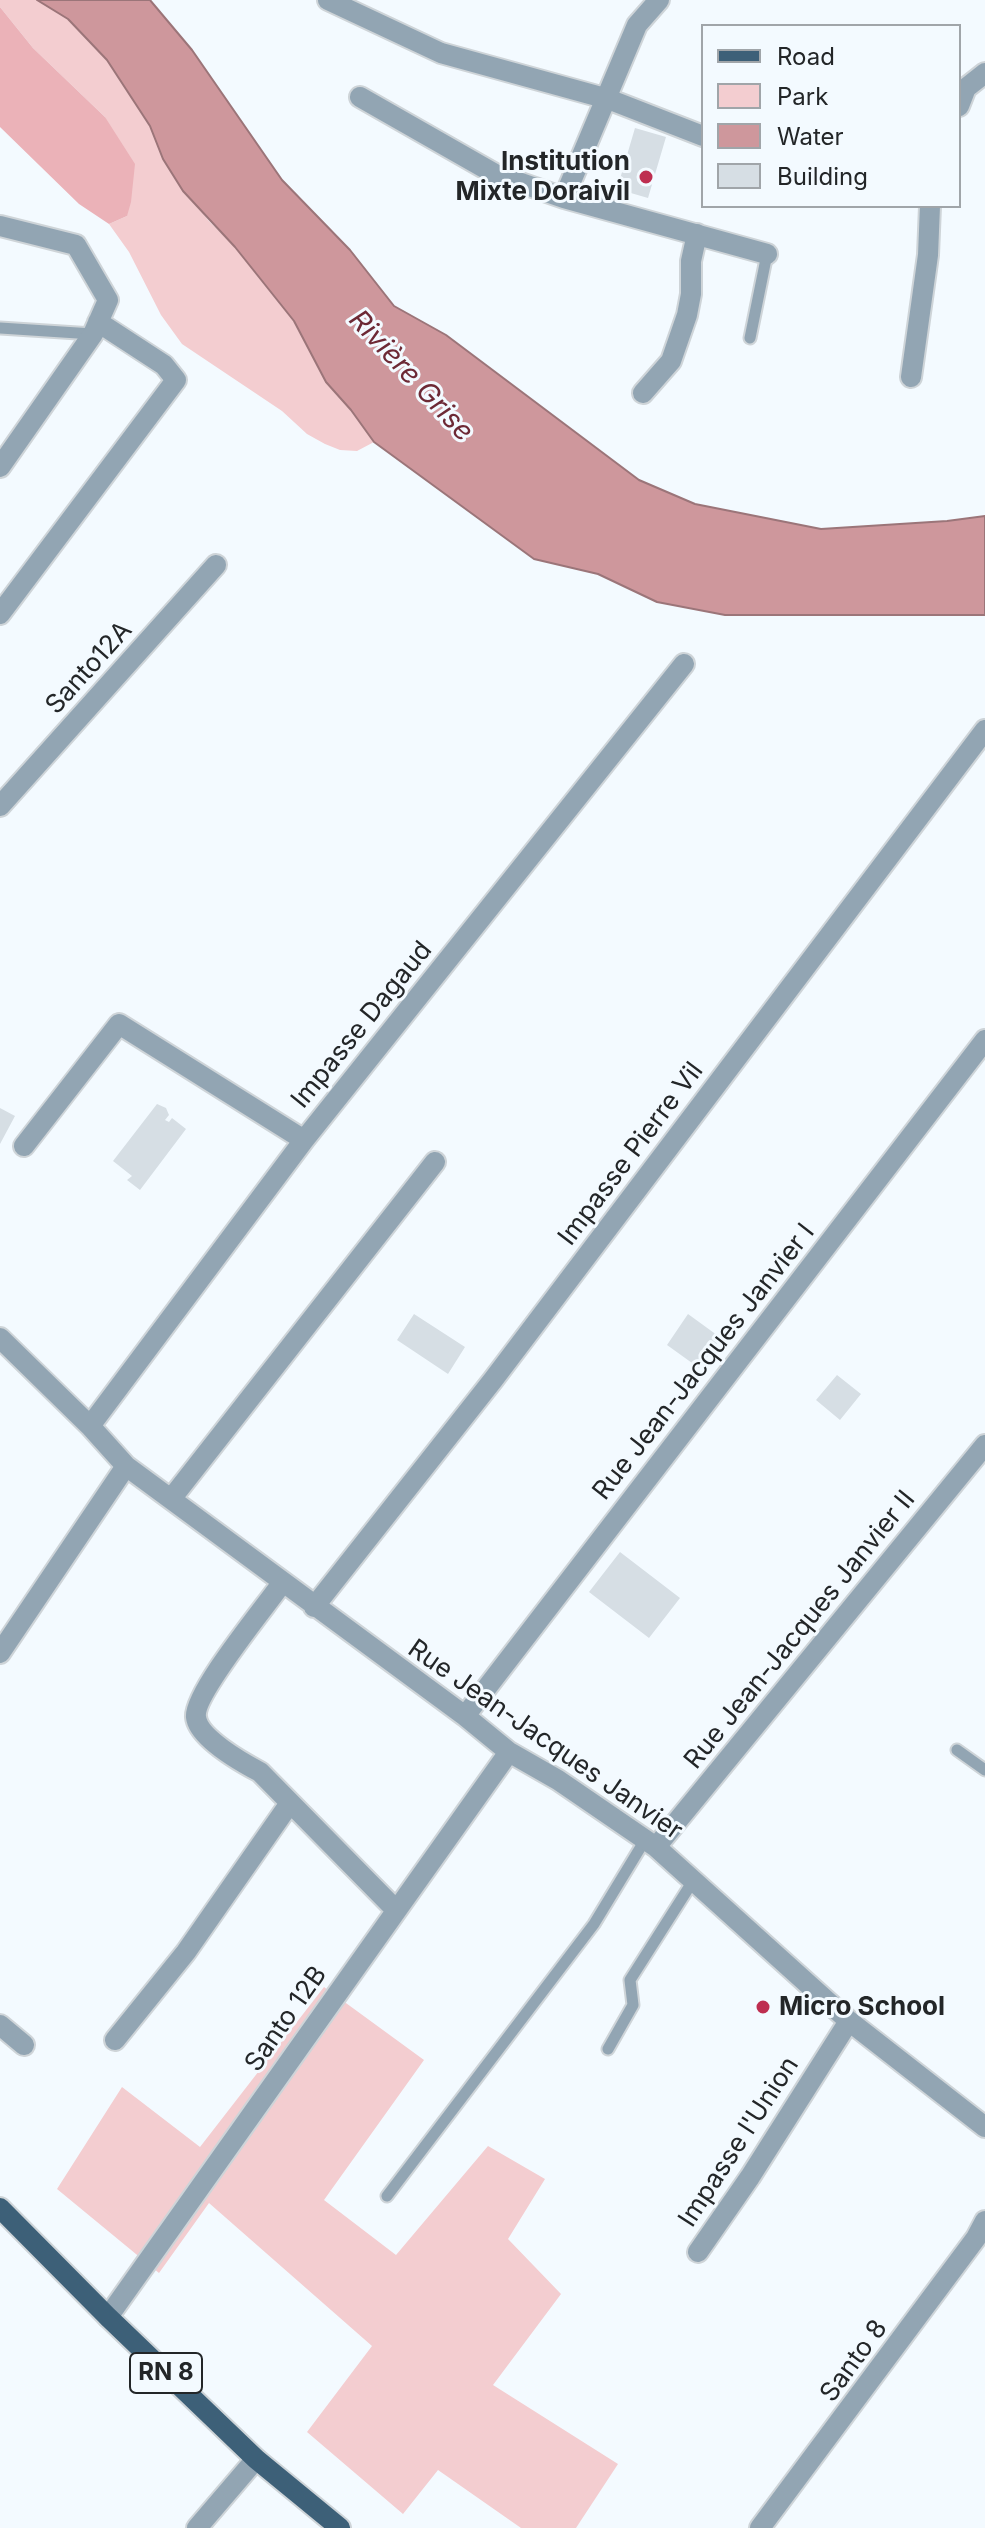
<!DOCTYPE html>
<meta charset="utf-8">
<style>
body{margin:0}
#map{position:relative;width:985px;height:2528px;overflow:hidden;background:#f3faff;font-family:Inter,sans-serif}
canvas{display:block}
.legend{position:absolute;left:701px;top:24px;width:260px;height:184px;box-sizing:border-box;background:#f3faff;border:2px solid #a0a5a9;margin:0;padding:10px 14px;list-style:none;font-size:24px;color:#232628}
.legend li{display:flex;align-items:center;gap:16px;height:40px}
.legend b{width:40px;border:2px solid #a0a5a9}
</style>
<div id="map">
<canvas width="985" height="2528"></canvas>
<ul class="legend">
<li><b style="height:10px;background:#3d6078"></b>Road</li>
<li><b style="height:22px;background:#f3cdd0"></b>Park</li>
<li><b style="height:22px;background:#ce979c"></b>Water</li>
<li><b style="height:22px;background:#d6dee4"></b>Building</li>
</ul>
</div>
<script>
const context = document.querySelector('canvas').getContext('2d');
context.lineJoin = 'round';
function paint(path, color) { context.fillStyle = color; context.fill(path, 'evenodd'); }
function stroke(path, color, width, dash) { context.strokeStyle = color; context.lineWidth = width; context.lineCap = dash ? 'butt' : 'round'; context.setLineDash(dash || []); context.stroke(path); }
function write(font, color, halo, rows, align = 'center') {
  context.font = font + ' Inter,sans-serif'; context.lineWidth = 6; context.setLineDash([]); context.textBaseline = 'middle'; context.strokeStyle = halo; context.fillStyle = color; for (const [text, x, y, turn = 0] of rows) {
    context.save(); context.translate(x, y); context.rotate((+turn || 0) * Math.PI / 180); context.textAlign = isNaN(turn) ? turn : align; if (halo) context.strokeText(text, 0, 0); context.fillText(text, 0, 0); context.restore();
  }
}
paint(new Path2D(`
 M 0,0 L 37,0 L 68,19 L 107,60 L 150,126 L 163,159 L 208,220 L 235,247 L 294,321 L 326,382 L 351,410 L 374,442 L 357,451 L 340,450 L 325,444 L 307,434 L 282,411 L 182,344 L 161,315 L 129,252 L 109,224 L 127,216 L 105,117 L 33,48 L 0,7 Z
 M 324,1987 L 424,2060 L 324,2200 L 396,2255 L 488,2146 L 545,2179 L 508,2239 L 561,2294 L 493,2385 L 618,2464 L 576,2528 L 521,2528 L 438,2470 L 403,2514 L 307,2432 L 372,2346 L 209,2203 L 159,2273 L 57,2189 L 122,2087 L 200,2147 Z`), '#f3cdd0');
paint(new Path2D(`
 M 0,7 L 33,48 L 105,117 L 135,164 L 131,202 L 127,216 L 109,224 L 79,204 L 0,127 Z`), '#ebb2b8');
const water = new Path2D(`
 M 37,0 L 150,0 L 192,50 L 282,180 L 350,250 L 394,306 L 446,335 L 639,480 L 695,504 L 821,529 L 947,521 L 985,516 L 985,615 L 725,615 L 657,602 L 598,574 L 534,559 L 374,442 L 351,410 L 326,382 L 294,321 L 235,247 L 183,191 L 163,159 L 150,126 L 107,60 L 68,19 Z`);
paint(water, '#ce979c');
stroke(water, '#9b7579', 2);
paint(new Path2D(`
 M 635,128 L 666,137 L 648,198 L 617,189 Z
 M 157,1104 L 166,1108 L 169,1115 L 165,1120 L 169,1122 L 172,1118 L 186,1129 L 140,1190 L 127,1180 L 132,1176 L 113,1161 Z
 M 0,1108 L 15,1116 L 0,1144 Z
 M 414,1314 L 465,1347 L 448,1374 L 397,1340 Z
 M 688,1314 L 721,1338 L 699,1368 L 667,1345 Z
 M 837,1375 L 861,1394 L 840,1420 L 816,1400 Z
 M 620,1552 L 680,1598 L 649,1638 L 589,1592 Z`), '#d6dee4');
const service = new Path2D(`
 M 0,328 L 93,334
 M 750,338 L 767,254
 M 957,1750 L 985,1770
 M 608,2049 L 633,2005 L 630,1980 L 693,1881
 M 387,2196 L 594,1924 L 645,1840`);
const minor = new Path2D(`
 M 328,0 L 441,53 L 608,99 L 703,136
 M 360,97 L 495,174 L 564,198 L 767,254
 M 959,106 L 966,88 L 985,73
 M 564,198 L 637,25 L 659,0
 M 0,226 L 76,245 L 108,300 L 93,334 L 0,467
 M 911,377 L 928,255 L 930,206
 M 643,393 L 671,361 L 687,315 L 691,294 L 691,261 L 697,234
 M 0,614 L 176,380 L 164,365 L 98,322
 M 0,806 L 216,565
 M 24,1146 L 119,1024 L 304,1140
 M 0,1338 L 90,1426 L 126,1466 L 465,1716 L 509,1752 L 558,1780 L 656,1847 L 849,2021 L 985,2127
 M 90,1426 L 304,1140 L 684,664
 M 171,1499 L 435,1162
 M 282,1583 C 266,1606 193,1694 196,1717 C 198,1738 243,1763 260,1772 L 395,1909
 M 314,1607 L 493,1380 L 985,730
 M 0,1653 L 126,1466
 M 465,1716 L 985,1040
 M 656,1847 L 985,1445
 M 0,2025 L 24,2045
 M 115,2040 L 186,1952 L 290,1803
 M 698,2252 L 750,2177 L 849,2021
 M 108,2317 L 509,1752
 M 197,2528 L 256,2459
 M 760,2528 L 976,2238 L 985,2221`);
const primary = new Path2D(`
 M 0,2208 L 108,2317 L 256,2459 L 340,2528`);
stroke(service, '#ced4d8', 15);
stroke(minor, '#ced4d8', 24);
stroke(primary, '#ced4d8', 24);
stroke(service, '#92a5b3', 11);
stroke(minor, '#92a5b3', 20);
stroke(primary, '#3d6078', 20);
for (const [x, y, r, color] of [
 [646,177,8,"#be2e50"],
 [763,2007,8,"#be2e50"]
]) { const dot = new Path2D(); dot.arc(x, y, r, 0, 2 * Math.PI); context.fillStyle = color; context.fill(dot); stroke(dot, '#f3faff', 3); }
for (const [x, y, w] of [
 [166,2373,72]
]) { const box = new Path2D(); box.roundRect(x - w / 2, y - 20, w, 40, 6); context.fillStyle = '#f3faff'; context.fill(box); stroke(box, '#232628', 2); }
write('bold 24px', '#232628', null, [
 ["RN 8",166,2373]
]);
write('bold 26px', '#232628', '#f3faff', [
 ["Institution",630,162],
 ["Mixte Doraivil",630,192],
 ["Micro School",779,2007,"left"]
], 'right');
write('26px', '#232628', '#f3faff', [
 ["Santo12A",89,668,-48],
 ["Impasse Dagaud",362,1025,-51],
 ["Impasse Pierre Vil",631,1154,-53],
 ["Rue Jean-Jacques Janvier I",704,1362,-52],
 ["Rue Jean-Jacques Janvier II",800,1630,-51],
 ["Rue Jean-Jacques Janvier",545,1740,35],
 ["Santo 12B",286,2019,-55],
 ["Impasse l'Union",739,2142,-57],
 ["Santo 8",854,2361,-54]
]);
write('italic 28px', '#6d2935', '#f3faff', [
 ["Rivière Grise",411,376,47]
]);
</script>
